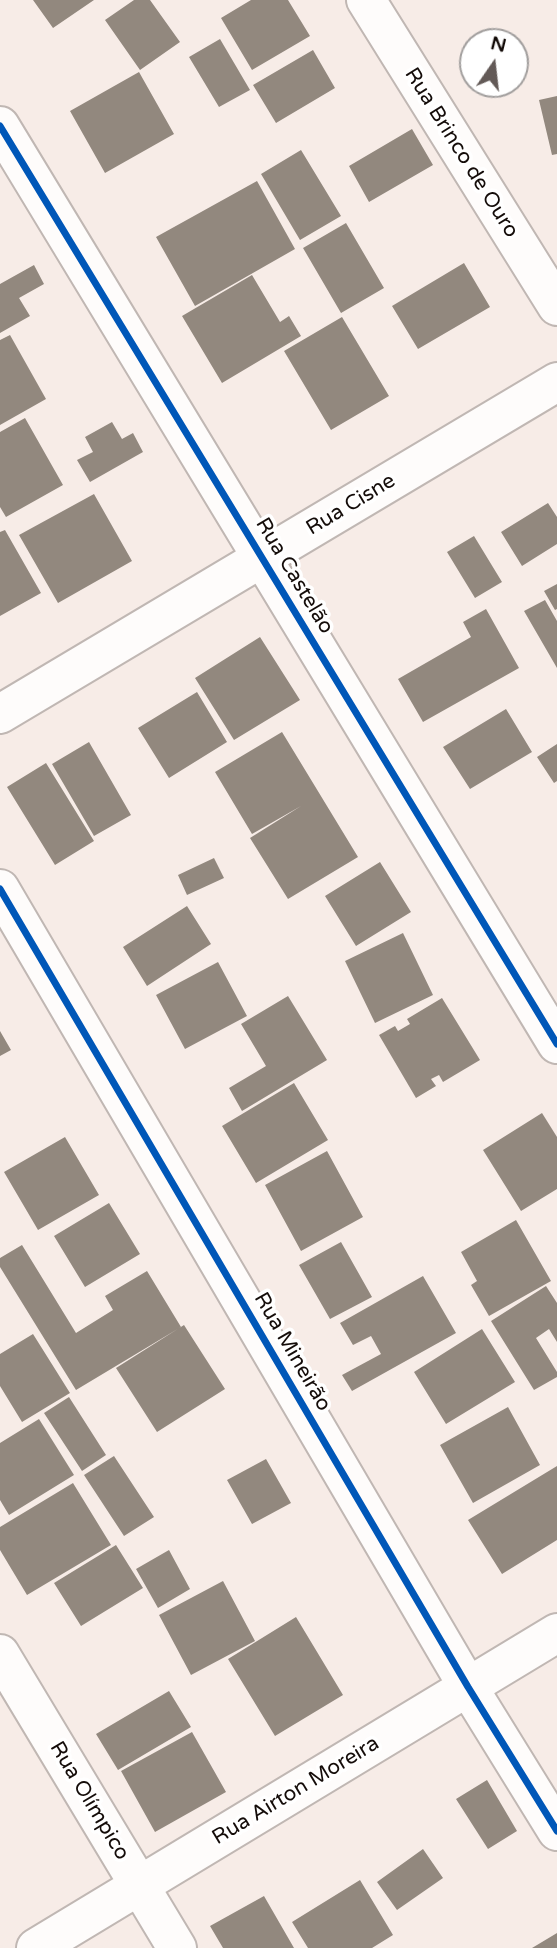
<!DOCTYPE html>
<meta charset="utf-8">
<style>
body{margin:0}
#map{position:relative;width:557px;height:1948px;overflow:hidden;background:#f7ece7;font-family:"Varela Round",sans-serif}
canvas{display:block}
.north{position:absolute;left:459px;top:28px;width:70px;height:70px;box-sizing:border-box;background:#fff;border:2px solid #a19e9d;border-radius:50%;rotate:14deg;font-size:19px;font-weight:700;line-height:28px;text-align:center;color:#140c09}
.north::after{content:'';display:block;margin:auto;width:24px;height:32px;background:#635a57;clip-path:polygon(50% 0,100% 100%,50% 72%,0 100%)}
</style>
<div id="map">
<canvas width="557" height="1948"></canvas>
<div class="north">N</div>
</div>
<script>
const context = document.querySelector('canvas').getContext('2d');
context.lineJoin = 'round';
function paint(path, color) { context.fillStyle = color; context.fill(path, 'evenodd'); }
function stroke(path, color, width, dash) { context.strokeStyle = color; context.lineWidth = width; context.lineCap = dash ? 'butt' : 'round'; context.setLineDash(dash || []); context.stroke(path); }
function write(font, color, halo, rows, align = 'center') {
  context.font = font + ' "Varela Round",sans-serif'; context.lineWidth = 7; context.setLineDash([]); context.textBaseline = 'middle'; context.strokeStyle = halo; context.fillStyle = color; for (const [text, x, y, turn = 0] of rows) {
    context.save(); context.translate(x, y); context.rotate((+turn || 0) * Math.PI / 180); context.textAlign = isNaN(turn) ? turn : align; if (halo) context.strokeText(text, 0, 0); context.fillText(text, 0, 0); context.restore();
  }
}
paint(new Path2D(`
 M 33,0 L 94,0 L 53,28 Z
 M 134,0 L 150,0 L 180,42 L 140,70 L 105,20 Z
 M 251,0 L 288,0 L 310,36 L 252,70 L 221,18 Z
 M 220,39 L 250,90 L 219,107 L 189,57 Z
 M 313,50 L 335,88 L 276,123 L 253,85 Z
 M 139,72 L 174,134 L 105,173 L 70,111 Z
 M 557,96 L 557,154 L 552,155 L 539,100 Z
 M 412,129 L 433,165 L 369,202 L 349,166 Z
 M 301,150 L 341,216 L 300,240 L 261,174 Z
 M 257,181 L 295,249 L 195,306 L 156,237 Z
 M 346,223 L 384,288 L 341,313 L 303,248 Z
 M 464,263 L 490,307 L 418,349 L 392,306 Z
 M 34,265 L 44,284 L 19,298 L 30,316 L 0,333 L 0,284 Z
 M 252,275 L 280,322 L 289,316 L 301,336 L 222,383 L 182,316 Z
 M 342,317 L 389,396 L 331,430 L 284,351 Z
 M 10,335 L 46,399 L 0,425 L 0,340 Z
 M 25,418 L 63,485 L 6,517 L 0,507 L 0,432 Z
 M 112,422 L 122,439 L 133,433 L 143,452 L 90,482 L 77,460 L 93,452 L 85,437 Z
 M 94,494 L 132,561 L 58,603 L 19,535 Z
 M 548,503 L 557,517 L 557,544 L 522,566 L 501,532 Z
 M 5,530 L 41,593 L 0,616 L 0,532 Z
 M 474,536 L 502,582 L 475,598 L 447,552 Z
 M 557,584 L 557,609 L 555,610 L 544,591 Z
 M 545,600 L 557,621 L 557,668 L 524,611 Z
 M 486,609 L 519,668 L 423,722 L 398,679 L 471,637 L 463,622 Z
 M 260,637 L 300,700 L 234,740 L 195,678 Z
 M 197,692 L 227,742 L 169,778 L 138,728 Z
 M 506,709 L 532,752 L 470,789 L 443,747 Z
 M 282,732 L 358,857 L 288,899 L 250,838 L 301,806 L 252,834 L 215,772 Z
 M 89,742 L 131,815 L 94,836 L 52,764 Z
 M 557,744 L 557,781 L 554,783 L 537,757 Z
 M 46,763 L 94,841 L 55,865 L 7,787 Z
 M 214,858 L 224,878 L 187,895 L 178,875 Z
 M 380,862 L 411,912 L 356,946 L 325,896 Z
 M 187,906 L 211,944 L 147,986 L 123,947 Z
 M 403,933 L 433,995 L 375,1023 L 345,961 Z
 M 218,962 L 247,1016 L 185,1049 L 156,995 Z
 M 288,996 L 327,1060 L 242,1111 L 229,1088 L 266,1066 L 241,1024 Z
 M 442,998 L 480,1060 L 443,1082 L 439,1075 L 431,1079 L 436,1086 L 416,1098 L 379,1035 L 395,1026 L 398,1031 L 410,1024 L 407,1019 Z
 M 0,1031 L 11,1050 L 0,1056 Z
 M 294,1083 L 328,1140 L 256,1183 L 222,1126 Z
 M 542,1113 L 557,1137 L 557,1189 L 521,1211 L 483,1150 Z
 M 65,1137 L 99,1195 L 38,1230 L 4,1172 Z
 M 327,1151 L 363,1217 L 301,1251 L 265,1185 Z
 M 109,1203 L 140,1254 L 85,1287 L 54,1236 Z
 M 516,1220 L 551,1281 L 489,1316 L 471,1285 L 477,1281 L 461,1252 Z
 M 341,1242 L 372,1297 L 330,1319 L 299,1265 Z
 M 22,1245 L 76,1333 L 113,1310 L 105,1296 L 147,1271 L 181,1327 L 76,1390 L 0,1267 L 0,1258 Z
 M 423,1276 L 456,1333 L 352,1391 L 342,1375 L 381,1354 L 371,1336 L 353,1345 L 340,1323 Z
 M 546,1286 L 557,1303 L 557,1342 L 549,1329 L 536,1338 L 557,1372 L 557,1377 L 534,1390 L 491,1321 Z
 M 184,1325 L 225,1389 L 157,1432 L 116,1368 Z
 M 482,1329 L 515,1382 L 446,1424 L 414,1372 Z
 M 33,1334 L 70,1393 L 22,1422 L 0,1386 L 0,1354 Z
 M 69,1397 L 106,1455 L 82,1471 L 44,1413 Z
 M 508,1407 L 540,1465 L 473,1503 L 440,1445 Z
 M 39,1419 L 74,1475 L 9,1515 L 0,1500 L 0,1443 Z
 M 114,1456 L 154,1517 L 124,1536 L 84,1475 Z
 M 266,1459 L 291,1503 L 252,1524 L 227,1480 Z
 M 557,1466 L 557,1540 L 502,1574 L 468,1520 Z
 M 73,1483 L 111,1545 L 27,1595 L 0,1550 L 0,1527 Z
 M 116,1545 L 143,1588 L 81,1626 L 54,1583 Z
 M 169,1550 L 190,1589 L 158,1608 L 136,1569 Z
 M 223,1581 L 255,1641 L 191,1675 L 159,1615 Z
 M 296,1617 L 343,1695 L 275,1736 L 228,1659 Z
 M 169,1691 L 191,1727 L 118,1770 L 96,1734 Z
 M 192,1732 L 226,1792 L 155,1832 L 121,1771 Z
 M 487,1780 L 517,1831 L 488,1849 L 456,1799 Z
 M 423,1849 L 443,1878 L 397,1910 L 377,1882 Z
 M 360,1880 L 393,1935 L 372,1948 L 308,1948 L 292,1922 Z
 M 264,1896 L 294,1948 L 223,1948 L 210,1926 Z
 M 557,1933 L 557,1948 L 532,1948 Z`), '#92887e');
const street = new Path2D(`
 M 366,0 L 557,306
 M 0,126 L 557,1044
 M 0,714 L 557,382
 M 0,889 L 468,1687 L 557,1831
 M 0,1654 L 177,1948
 M 36,1948 L 557,1633`);
stroke(street, '#c0b7b3', 42);
stroke(street, '#fefcfb', 38);
stroke(new Path2D(`
 M 0,126 L 557,1044
 M 0,889 L 468,1687 L 557,1831`), '#0057b8', 7);
write('21px', '#140c09', '#fff', [
 ["Rua Brinco de Ouro",461,153,58],
 ["Rua Cisne",351,505,-31],
 ["Rua Castelão",294,576,59],
 ["Rua Mineirão",292,1352,60],
 ["Rua Airton Moreira",296,1791,-31],
 ["Rua Olímpico",89,1801,59]
]);
</script>
